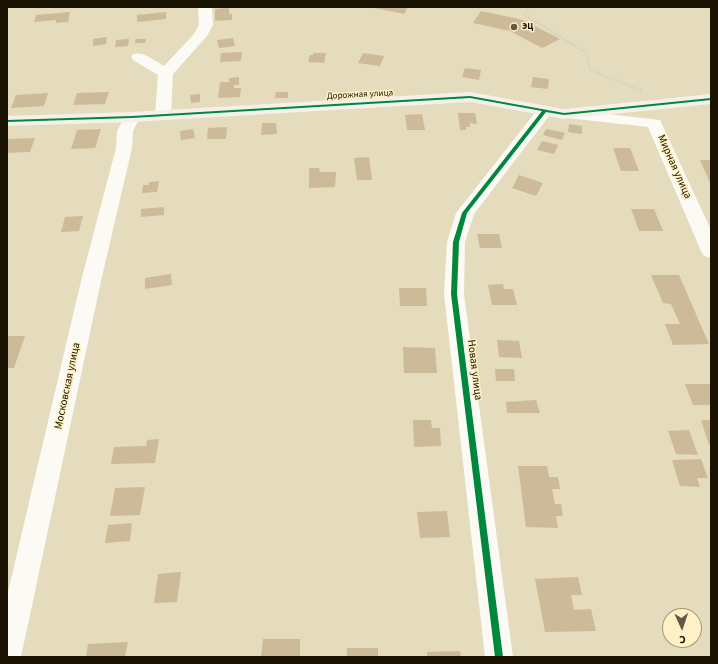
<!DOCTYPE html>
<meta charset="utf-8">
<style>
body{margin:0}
#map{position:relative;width:718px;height:664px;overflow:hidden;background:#e5dbbd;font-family:"Source Sans 3",sans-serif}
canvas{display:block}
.frame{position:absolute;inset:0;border:8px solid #1a1301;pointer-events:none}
.north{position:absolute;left:662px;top:608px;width:40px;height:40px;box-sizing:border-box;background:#fff1c5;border:1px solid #a39877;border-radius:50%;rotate:177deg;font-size:11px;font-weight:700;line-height:16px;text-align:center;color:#1a1301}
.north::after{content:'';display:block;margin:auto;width:14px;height:18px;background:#615943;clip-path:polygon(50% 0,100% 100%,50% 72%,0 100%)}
</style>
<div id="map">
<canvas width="718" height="664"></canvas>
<div class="frame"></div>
<div class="north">С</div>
</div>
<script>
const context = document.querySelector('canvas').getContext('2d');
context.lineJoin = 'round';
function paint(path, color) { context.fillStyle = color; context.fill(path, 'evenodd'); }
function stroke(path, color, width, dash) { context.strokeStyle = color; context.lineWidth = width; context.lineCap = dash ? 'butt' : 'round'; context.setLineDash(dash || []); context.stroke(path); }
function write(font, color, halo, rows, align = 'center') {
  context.font = font + ' "Source Sans 3",sans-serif'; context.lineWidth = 3; context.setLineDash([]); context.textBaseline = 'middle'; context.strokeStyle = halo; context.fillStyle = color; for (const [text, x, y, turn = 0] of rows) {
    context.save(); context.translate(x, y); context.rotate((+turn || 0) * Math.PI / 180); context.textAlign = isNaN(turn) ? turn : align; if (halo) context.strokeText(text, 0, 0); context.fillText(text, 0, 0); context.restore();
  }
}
paint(new Path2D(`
 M 370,7 L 408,7 L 404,14 Z
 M 229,8 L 229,14 L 232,14 L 232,20 L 215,21 L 215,9 Z
 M 481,11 L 523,20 L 560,39 L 542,48 L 510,31 L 473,23 Z
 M 70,12 L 68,22 L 56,23 L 56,20 L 34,22 L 36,15 Z
 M 166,12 L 166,19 L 137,22 L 137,15 Z
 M 107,37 L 106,44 L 93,46 L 93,39 Z
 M 233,38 L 235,46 L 219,48 L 217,40 Z
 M 129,39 L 128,46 L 115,47 L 116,40 Z
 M 136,39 L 146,39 L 145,43 L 135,43 Z
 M 242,52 L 241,61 L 220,62 L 221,53 Z
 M 313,53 L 326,53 L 324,63 L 308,62 L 310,55 L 313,55 Z
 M 363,53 L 384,56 L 380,66 L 358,63 Z
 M 465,68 L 481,70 L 479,80 L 462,77 Z
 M 239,77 L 239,85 L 234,85 L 234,88 L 241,88 L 240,97 L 218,98 L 220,82 L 229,82 L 229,78 Z
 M 533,77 L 549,79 L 548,89 L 531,87 Z
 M 109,92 L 105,104 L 73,105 L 77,93 Z
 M 276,92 L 288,92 L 288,98 L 275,98 Z
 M 48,93 L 44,106 L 11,108 L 16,95 Z
 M 200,94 L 200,102 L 191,103 L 190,95 Z
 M 458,113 L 475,113 L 477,124 L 470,123 L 470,127 L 466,127 L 466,130 L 460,130 Z
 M 422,114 L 425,130 L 407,130 L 405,115 Z
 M 262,123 L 276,123 L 277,134 L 261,135 Z
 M 569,124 L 582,126 L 582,134 L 568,132 Z
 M 227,127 L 226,139 L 207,139 L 208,128 Z
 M 101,129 L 95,148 L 71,149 L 77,130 Z
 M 193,129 L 195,138 L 181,140 L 180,131 Z
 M 546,129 L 565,133 L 562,140 L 543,135 Z
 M 35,138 L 30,152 L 7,153 L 7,139 Z
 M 542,141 L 558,145 L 554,154 L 537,150 Z
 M 613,148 L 630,148 L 639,171 L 621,171 Z
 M 369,157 L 372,180 L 357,180 L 354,158 Z
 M 700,160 L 711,160 L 711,185 Z
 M 309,168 L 319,168 L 320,172 L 336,172 L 335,187 L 309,188 Z
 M 519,175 L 543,183 L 536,196 L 512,188 Z
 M 159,181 L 157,192 L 142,193 L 143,185 L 149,185 L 149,182 Z
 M 164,207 L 164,215 L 141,217 L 141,209 Z
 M 631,209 L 654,209 L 663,231 L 639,231 Z
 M 83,216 L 79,231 L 61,232 L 65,217 Z
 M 477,234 L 499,234 L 502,248 L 480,248 Z
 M 171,274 L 172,285 L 145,289 L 145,278 Z
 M 651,275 L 679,275 L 709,344 L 673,345 L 665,324 L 680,324 L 671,304 L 663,303 Z
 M 503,284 L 504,289 L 513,289 L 517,305 L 492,305 L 488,285 Z
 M 399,288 L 426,288 L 427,306 L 400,306 Z
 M 7,336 L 25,336 L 14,368 L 7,368 Z
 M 497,340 L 519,341 L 522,358 L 499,357 Z
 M 403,347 L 435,348 L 437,373 L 404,373 Z
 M 495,369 L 514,369 L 515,381 L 496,381 Z
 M 685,384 L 711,384 L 711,405 L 693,405 Z
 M 536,400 L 540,413 L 507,413 L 506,402 Z
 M 413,420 L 431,420 L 432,428 L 440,428 L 441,446 L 414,447 Z
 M 701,420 L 711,420 L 711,445 L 709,445 Z
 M 689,430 L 698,455 L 676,454 L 668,431 Z
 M 159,439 L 155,463 L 111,464 L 114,447 L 146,446 L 147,440 Z
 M 701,459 L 708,478 L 697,478 L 700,487 L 680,486 L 672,460 Z
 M 518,466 L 547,466 L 549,477 L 558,477 L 560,489 L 552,489 L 555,504 L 561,504 L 563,516 L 556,516 L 558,528 L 526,527 Z
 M 145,487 L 140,515 L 110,516 L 115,488 Z
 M 447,511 L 450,537 L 420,538 L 417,512 Z
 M 132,523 L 130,541 L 105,543 L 108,525 Z
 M 181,572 L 177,602 L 154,603 L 158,574 Z
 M 578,577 L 582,595 L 571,595 L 574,610 L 591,609 L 596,631 L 545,632 L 535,579 Z
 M 263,639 L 300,639 L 300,657 L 261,657 Z
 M 128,642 L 125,657 L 86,657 L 88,644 Z
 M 347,648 L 378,648 L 378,657 L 347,657 Z
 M 460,651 L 461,657 L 427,657 L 427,652 Z`), '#ccba98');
stroke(new Path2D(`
 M 529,7 L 524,15 L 587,53 L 590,70 L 643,91`), '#d5d2c9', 2, [3, 1.5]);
paint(new Path2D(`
 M 198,7 L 212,7 L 213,25 L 207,36 L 173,74 L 171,115 L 169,118 L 163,120 L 157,118 L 155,115 L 158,75 L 133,60 L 131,57 L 133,54 C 144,51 155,61 164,66 L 194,34 L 199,25 Z
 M 544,107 L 550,109 L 552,112 L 474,214 L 465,242 L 464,294 L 513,657 L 485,657 L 444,294 L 447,242 L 456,213 L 538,109 Z
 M 564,109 L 660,120 L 711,230 L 711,258 L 704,256 L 701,251 L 648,127 L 558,117 L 556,114 L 558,111 Z
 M 132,112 L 138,114 L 140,117 L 133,131 L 132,148 L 101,281 L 21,657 L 7,657 L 7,596 L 81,281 L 116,148 L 117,131 L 126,114 Z`), '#fbfaf5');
paint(new Path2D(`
 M 470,92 L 564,109 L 711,94 L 711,104 L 564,119 L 470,102 L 132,122 L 7,126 L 7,116 L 132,112 Z`), '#f5f0eb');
paint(new Path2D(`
 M 470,96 L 564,113 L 711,98 L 711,100 L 564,115 L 546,112 L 467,213 L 459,242 L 457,294 L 503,657 L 495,657 L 451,294 L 453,242 L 462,213 L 542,111 L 470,98 L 132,118 L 7,122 L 7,120 L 132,116 Z`), '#00873e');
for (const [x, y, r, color] of [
 [514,27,4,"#615943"]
]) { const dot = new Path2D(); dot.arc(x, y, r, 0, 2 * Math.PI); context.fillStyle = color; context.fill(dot); stroke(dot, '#fff1c5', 1.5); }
write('bold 9px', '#1a1301', '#fff1c5', [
 ["ЭЦ",522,27]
], 'left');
write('9px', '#1a1301', '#fff1c5', [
 ["Дорожная улица",360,95,-3]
]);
write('11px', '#1a1301', '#fff1c5', [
 ["Мирная улица",674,167,66],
 ["Новая улица",474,370,83],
 ["Московская улица",68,386,-78]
]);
</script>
